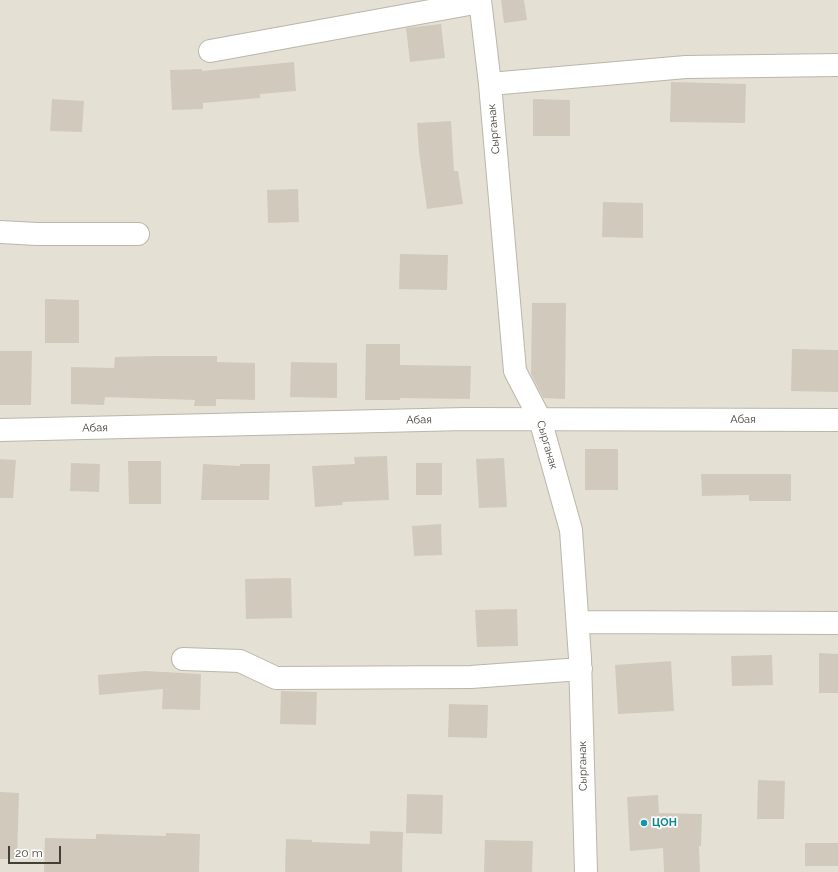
<!DOCTYPE html>
<meta charset="utf-8">
<style>
body{margin:0}
#map{position:relative;width:838px;height:872px;overflow:hidden;background:#f1eee6;font-family:Raleway,sans-serif}
canvas{display:block}
.scale{position:absolute;left:8px;top:846px;width:53px;height:18px;box-sizing:border-box;border:2px solid #433e36;border-top:0;padding-left:5px;font-size:12px;line-height:14px;white-space:nowrap;color:#433e36;-webkit-text-stroke:3px #fff;paint-order:stroke}
</style>
<div id="map">
<canvas width="838" height="872"></canvas>
<div class="scale">20 m</div>
</div>
<script>
const context = document.querySelector('canvas').getContext('2d');
context.lineJoin = 'round';
function paint(path, color) { context.fillStyle = color; context.fill(path, 'evenodd'); }
function stroke(path, color, width, dash) { context.strokeStyle = color; context.lineWidth = width; context.lineCap = dash ? 'butt' : 'round'; context.setLineDash(dash || []); context.stroke(path); }
function write(font, color, halo, rows, align = 'center') {
  context.font = font + ' Raleway,sans-serif'; context.lineWidth = 3.5; context.setLineDash([]); context.textBaseline = 'middle'; context.strokeStyle = halo; context.fillStyle = color; for (const [text, x, y, turn = 0] of rows) {
    context.save(); context.translate(x, y); context.rotate((+turn || 0) * Math.PI / 180); context.textAlign = isNaN(turn) ? turn : align; if (halo) context.strokeText(text, 0, 0); context.fillText(text, 0, 0); context.restore();
  }
}
paint(new Path2D(`
 M 0,0 L 838,0 L 838,872 L 0,872 Z`), '#e4e0d4');
paint(new Path2D(`
 M 501,0 L 524,0 L 527,20 L 504,23 Z
 M 441,24 L 445,58 L 410,62 L 406,28 Z
 M 294,62 L 296,91 L 260,94 L 260,98 L 203,103 L 203,109 L 172,110 L 170,70 L 202,69 L 202,71 Z
 M 671,82 L 746,84 L 745,123 L 670,122 Z
 M 52,99 L 84,101 L 82,132 L 50,131 Z
 M 533,99 L 570,100 L 570,136 L 533,136 Z
 M 451,121 L 454,171 L 458,171 L 463,204 L 427,209 L 419,152 L 417,123 Z
 M 298,189 L 299,222 L 268,223 L 267,190 Z
 M 603,202 L 643,203 L 643,238 L 602,237 Z
 M 400,254 L 448,255 L 447,290 L 399,289 Z
 M 45,299 L 79,300 L 79,343 L 45,343 Z
 M 532,303 L 566,303 L 565,399 L 543,398 L 531,374 Z
 M 366,344 L 400,344 L 400,365 L 471,366 L 470,399 L 400,398 L 400,400 L 365,400 Z
 M 792,349 L 838,350 L 838,392 L 791,391 Z
 M 0,351 L 32,351 L 31,405 L 0,405 Z
 M 156,356 L 217,356 L 217,362 L 255,363 L 255,400 L 216,399 L 216,406 L 194,406 L 195,400 L 105,397 L 104,405 L 71,404 L 71,367 L 114,368 L 115,357 Z
 M 291,362 L 337,363 L 337,398 L 290,397 Z
 M 585,449 L 618,449 L 618,490 L 585,490 Z
 M 387,456 L 389,500 L 342,502 L 343,505 L 315,507 L 312,466 L 355,464 L 354,457 Z
 M 504,458 L 507,507 L 479,508 L 476,459 Z
 M 0,459 L 16,460 L 13,498 L 0,498 Z
 M 128,461 L 161,461 L 161,504 L 129,504 Z
 M 71,463 L 100,464 L 99,492 L 70,491 Z
 M 416,463 L 442,463 L 442,495 L 416,495 Z
 M 203,464 L 240,466 L 240,464 L 270,464 L 269,500 L 201,500 Z
 M 701,474 L 791,474 L 791,501 L 749,501 L 749,495 L 702,496 Z
 M 441,524 L 442,555 L 414,556 L 412,526 Z
 M 291,578 L 292,618 L 246,619 L 245,579 Z
 M 517,609 L 518,646 L 477,647 L 475,610 Z
 M 819,653 L 838,654 L 838,693 L 819,693 Z
 M 772,655 L 773,685 L 732,686 L 731,656 Z
 M 671,661 L 674,711 L 618,714 L 615,665 Z
 M 145,671 L 201,674 L 200,710 L 162,709 L 163,689 L 99,695 L 98,675 Z
 M 281,691 L 317,692 L 316,725 L 280,724 Z
 M 449,704 L 488,705 L 487,738 L 448,737 Z
 M 758,780 L 785,781 L 784,819 L 757,819 Z
 M 0,792 L 19,793 L 17,859 L 0,859 Z
 M 407,794 L 443,795 L 442,834 L 406,833 Z
 M 658,795 L 659,813 L 702,814 L 701,846 L 699,846 L 700,872 L 664,872 L 663,848 L 630,851 L 627,797 Z
 M 370,831 L 403,832 L 402,872 L 285,872 L 286,839 L 312,840 L 312,842 L 370,844 Z
 M 166,833 L 200,834 L 199,872 L 44,872 L 45,838 L 96,839 L 96,834 L 166,836 Z
 M 485,840 L 533,841 L 532,872 L 484,872 Z
 M 805,843 L 838,843 L 838,866 L 805,866 Z`), '#d1cabc');
const minor = new Path2D(`
 M 480,0 L 490,84 L 515,371 L 540,419 L 571,530 L 580,658 L 586,872
 M 210,51 L 480,2
 M 490,84 L 686,67 L 838,65
 M 0,232 L 37,234 L 138,234
 M 0,430 L 465,419 L 838,420
 M 578,622 L 838,623
 M 183,659 L 240,661 L 276,678 L 471,677 L 581,669`);
stroke(minor, '#bbb6a9', 24);
stroke(minor, '#fff', 22);
for (const [x, y, r, color] of [
 [644,823,4,"#0f9aa8"]
]) { const dot = new Path2D(); dot.arc(x, y, r, 0, 2 * Math.PI); context.fillStyle = color; context.fill(dot); stroke(dot, '#fff', 1.5); }
write('11px', '#433e36', '#fff', [
 ["Сырганак",494,129,-95],
 ["Абая",419,420,-1],
 ["Абая",743,420],
 ["Абая",95,428,-1],
 ["Сырганак",547,445,74],
 ["Сырганак",583,766,-91]
]);
write('bold 11px', '#0d838f', '#fff', [
 ["ЦОН",652,823]
], 'left');
</script>
